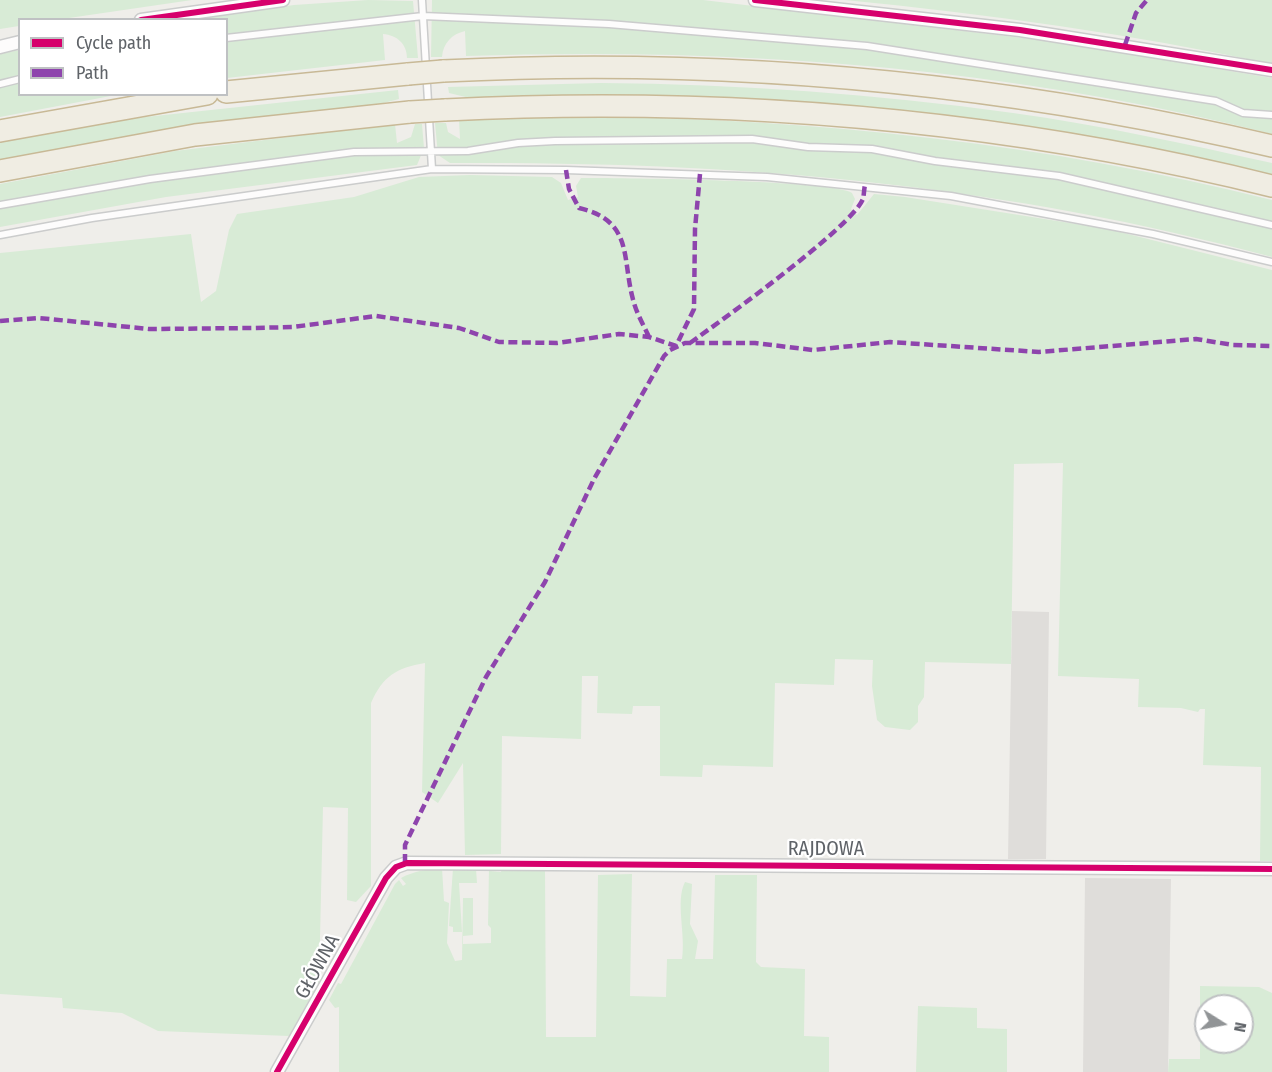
<!DOCTYPE html>
<meta charset="utf-8">
<style>
body{margin:0}
#map{position:relative;width:1272px;height:1072px;overflow:hidden;background:#efeeea;font-family:"Fira Sans Condensed",sans-serif}
canvas{display:block}
.legend{position:absolute;left:18px;top:18px;width:210px;height:78px;box-sizing:border-box;background:#fff;border:2px solid #bfc1c3;margin:0;padding:8px 10px;list-style:none;font-size:18px;color:#5f6368}
.legend li{display:flex;align-items:center;gap:12px;height:30px}
.legend b{width:30px;border:2px solid #bfc1c3}
.north{position:absolute;left:1194px;top:994px;width:60px;height:60px;box-sizing:border-box;background:#fff;border:2px solid #bfc1c3;border-radius:50%;rotate:101deg;font-size:16px;font-weight:700;line-height:24px;text-align:center;color:#5f6368}
.north::after{content:'';display:block;margin:auto;width:21px;height:27px;background:#919496;clip-path:polygon(50% 0,100% 100%,50% 72%,0 100%)}
</style>
<div id="map">
<canvas width="1272" height="1072"></canvas>
<ul class="legend">
<li><b style="height:8px;background:#d6006c"></b>Cycle path</li>
<li><b style="height:8px;background:#8e44ad"></b>Path</li>
</ul>
<div class="north">N</div>
</div>
<script>
const context = document.querySelector('canvas').getContext('2d');
context.lineJoin = 'round';
function paint(path, color) { context.fillStyle = color; context.fill(path, 'evenodd'); }
function stroke(path, color, width, dash) { context.strokeStyle = color; context.lineWidth = width; context.lineCap = dash ? 'butt' : 'round'; context.setLineDash(dash || []); context.stroke(path); }
function write(font, color, halo, rows, align = 'center') {
  context.font = font + ' "Fira Sans Condensed",sans-serif'; context.lineWidth = 4.5; context.setLineDash([]); context.textBaseline = 'middle'; context.strokeStyle = halo; context.fillStyle = color; for (const [text, x, y, turn = 0] of rows) {
    context.save(); context.translate(x, y); context.rotate((+turn || 0) * Math.PI / 180); context.textAlign = isNaN(turn) ? turn : align; if (halo) context.strokeText(text, 0, 0); context.fillText(text, 0, 0); context.restore();
  }
}
paint(new Path2D(`
 M 1012,611 L 1049,612 L 1046,859 L 1008,859 Z
 M 1085,878 L 1171,879 L 1168,1072 L 1083,1072 Z`), '#dfddda');
paint(new Path2D(`
 M 0,0 L 192,0 L 62,19 L 20,20 L 19,26 L 0,29 Z
 M 368,0 L 413,1 L 418,58 L 407,58 C 407,44 397,35 383,34 L 385,60 L 227,78 L 226,20 L 185,20 L 294,5 Z
 M 432,0 L 703,0 L 1057,42 L 1272,78 L 1272,134 C 1010,67 736,47 466,56 L 465,31 C 452,34 443,43 442,57 L 431,57 Z
 M 845,0 L 1272,0 L 1272,64 C 1131,34 988,14 845,0 Z
 M 19,50 L 20,94 L 116,95 L 0,117 L 0,54 Z
 M 601,83 C 739,84 876,94 1013,113 C 1100,125 1186,144 1272,163 L 1272,177 L 1052,133 L 478,100 L 449,93 L 448,87 Z
 M 398,90 L 399,99 L 372,106 C 247,121 123,136 0,162 L 0,142 L 108,121 Z
 M 588,116 C 821,120 1045,143 1272,200 L 1272,257 C 998,183 733,161 450,163 L 438,155 L 435,123 L 446,123 L 448,132 L 460,139 L 459,119 Z
 M 395,124 L 397,143 L 411,137 L 415,124 L 422,124 L 424,148 L 417,165 L 166,197 L 0,227 L 0,184 L 175,151 Z
 M 470,175 L 552,177 L 561,183 L 568,200 L 578,197 L 576,186 L 581,178 L 586,178 C 622,178 835,180 852,193 L 855,199 L 851,209 L 857,215 L 874,194 L 905,197 L 1108,229 L 1272,270 L 1272,861 L 1260,861 L 1261,767 L 1203,765 L 1205,709 L 1200,709 L 1198,712 L 1181,708 L 1138,707 L 1139,679 L 1058,676 L 1063,463 L 1014,464 L 1011,664 L 925,662 L 924,697 L 918,706 L 918,722 L 910,730 L 885,727 L 877,720 L 872,686 L 873,660 L 835,659 L 834,685 L 775,683 L 773,767 L 703,765 L 702,777 L 660,776 L 660,706 L 633,706 L 632,714 L 597,713 L 598,676 L 582,676 L 581,739 L 502,736 L 501,854 L 465,855 L 463,763 L 438,803 L 422,792 L 425,663 C 396,668 383,676 371,703 L 371,886 L 356,902 L 347,900 L 348,808 L 323,807 L 319,982 L 289,1036 L 158,1031 L 122,1013 L 63,1008 L 62,998 L 0,994 L 0,253 L 191,234 L 201,302 L 216,291 L 229,230 L 237,214 L 354,197 L 419,177 Z
 M 442,868 L 444,901 L 449,903 L 447,943 L 455,961 L 462,960 L 463,898 L 473,898 L 473,935 L 463,936 L 463,944 L 491,943 L 491,928 L 488,925 L 489,868 L 490,871 L 501,872 L 502,868 L 545,869 L 546,1037 L 596,1037 L 598,875 L 632,874 L 630,996 L 666,997 L 667,959 L 682,959 C 686,935 675,901 685,882 L 692,884 L 690,924 L 698,941 L 695,959 L 713,959 L 715,875 L 757,875 L 756,962 L 761,967 L 805,969 L 804,1036 L 829,1037 L 829,1072 L 339,1072 L 339,1007 L 335,1008 L 329,1000 L 338,983 L 341,984 L 395,884 L 399,880 L 403,886 L 406,884 L 401,878 C 414,871 428,869 442,868 Z
 M 453,868 L 476,869 L 477,883 L 459,883 L 462,932 L 453,932 L 453,927 L 449,926 Z
 M 1200,986 L 1259,987 L 1272,993 L 1272,1072 L 1168,1072 L 1169,1059 L 1200,1059 ZM 1206,1006 L 1242,1006 L 1242,1042 L 1206,1042 Z
 M 918,1006 L 977,1008 L 977,1028 L 1007,1029 L 1007,1072 L 916,1072 Z`), '#d8ebd6');
const lane = new Path2D(`
 M 422,0 L 432,169
 M 226,38 L 423,16 L 609,24 L 867,46 L 1216,101 L 1243,113 L 1272,115
 M 0,84 L 20,79
 M 0,205 L 150,179 L 354,152 L 468,151 L 518,143 L 555,141 L 752,139 L 808,147 L 872,149 L 935,161 L 1059,176 L 1272,225
 M 0,235 L 92,218 L 432,169 L 566,170 L 767,177 L 951,196 L 1153,234 L 1272,262`);
const street = new Path2D(`
 M 755,0 L 1020,30 L 1272,70
 M 141,20 L 283,0
 M 0,47 L 20,42
 M 277,1072 L 386,878 L 396,867 L 407,863 L 1272,869`);
const highway = new Path2D(`
 M 443,71 C 722,57 1000,82 1272,146
 M 226,92 L 408,74
 M 445,110 C 723,96 1002,119 1272,186
 M 0,131 L 207,94
 M 0,171 L 195,135 L 410,112`);
stroke(lane, '#cbcccc', 9);
stroke(street, '#cbcccc', 15);
stroke(highway, '#c8b996', 24);
stroke(lane, '#fdfcfc', 6);
stroke(street, '#fdfcfc', 12);
stroke(highway, '#f0ede3', 21);
const highwayBridge = new Path2D(`
 M 408,74 L 443,71
 M 410,112 L 445,110`);
stroke(highwayBridge, '#c8b996', 24, []);
stroke(highwayBridge, '#f0ede3', 21);
stroke(new Path2D(`
 M 1125,45 L 1136,13 L 1147,0
 M 566,170 L 569,189 L 579,208 C 635,221 621,260 634,303 C 637,314 644,326 649,337
 M 0,321 L 39,318 L 149,329 L 255,328 L 293,327 L 376,316 L 459,328 L 499,342 L 557,343 L 619,334 L 649,337 L 676,346 L 694,309 L 695,229 L 700,174
 M 690,343 C 722,320 851,228 863,199 C 864,195 864,189 865,185
 M 405,863 L 405,845 L 486,677 L 545,582 L 594,479 L 664,356 L 670,350 L 685,343 L 755,343 L 813,350 L 890,342 L 1039,352 L 1196,339 L 1233,345 L 1272,346`), '#8e44ad', 4.5, [9, 4.5]);
stroke(new Path2D(`
 M 755,0 L 1020,30 L 1272,70
 M 141,20 L 283,0
 M 277,1072 L 386,878 L 396,867 L 407,863 L 1272,869`), '#d6006c', 6);
write('20px', '#5f6368', '#fff', [
 ["RAJDOWA",826,849],
 ["GŁÓWNA",318,967,-61]
]);
</script>
